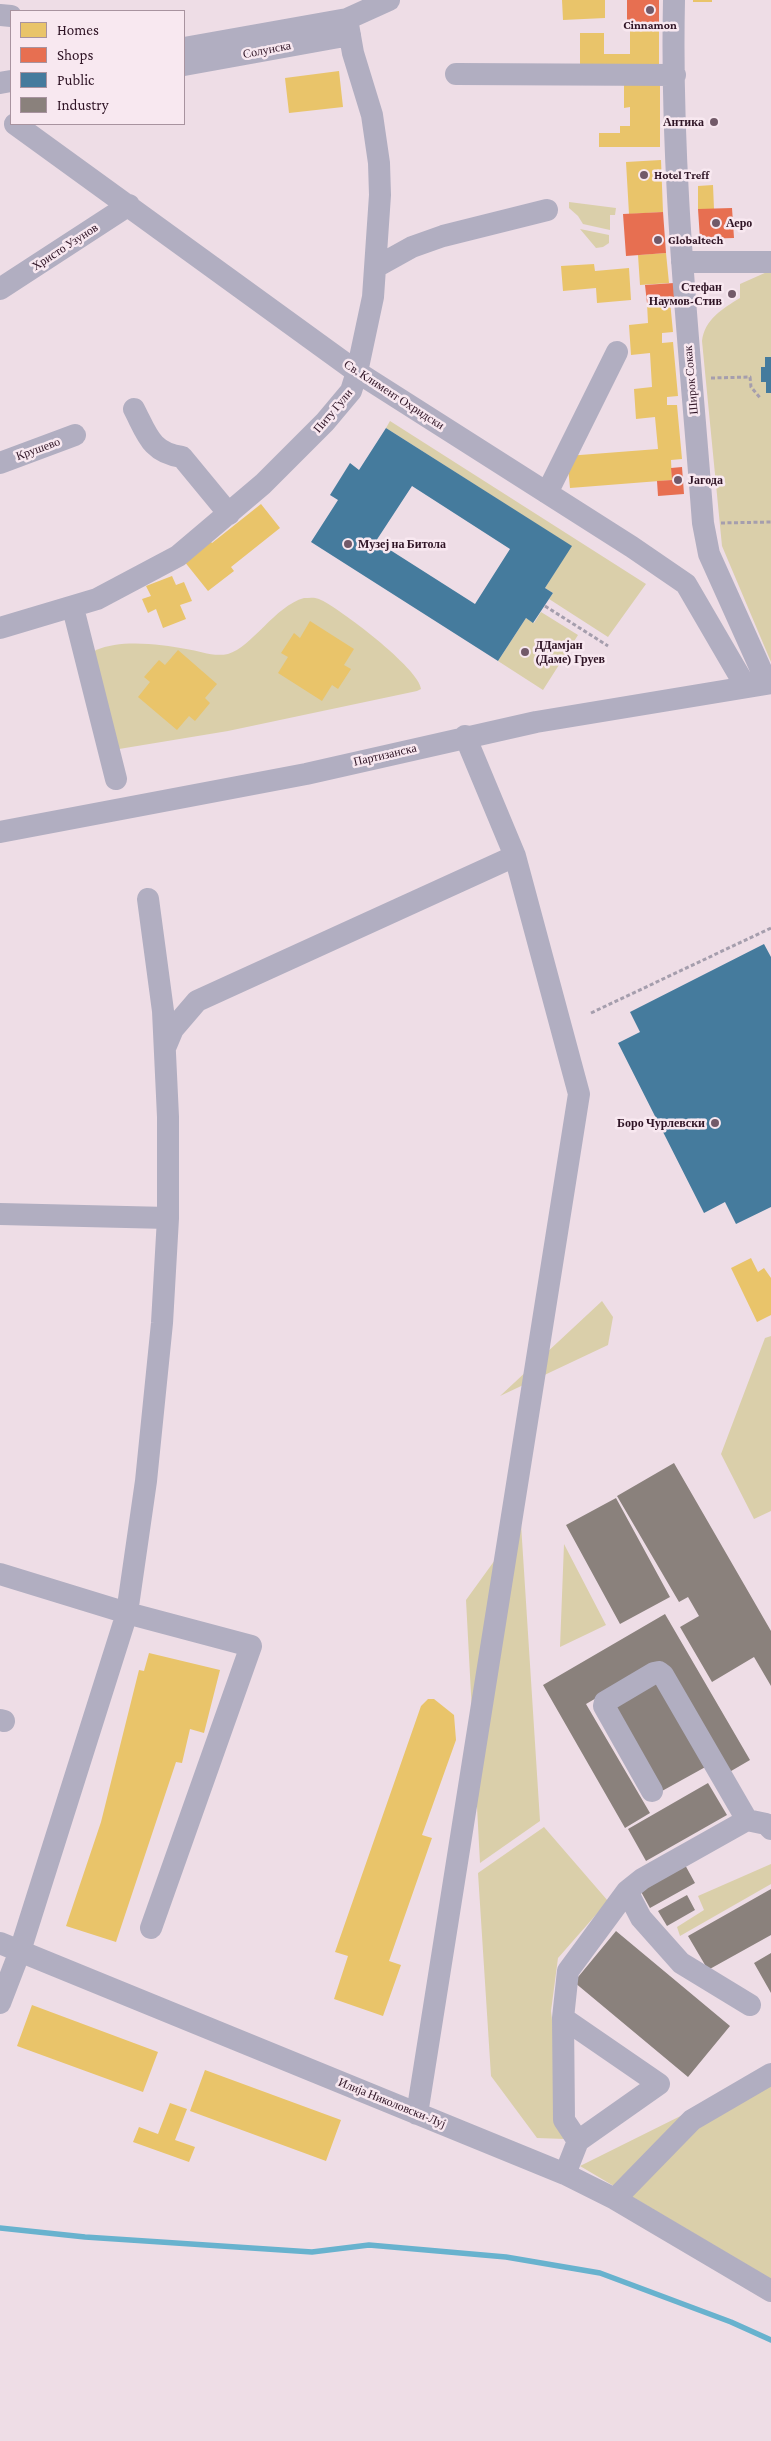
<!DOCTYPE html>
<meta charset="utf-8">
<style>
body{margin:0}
#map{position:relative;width:771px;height:2441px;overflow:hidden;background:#eedde6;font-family:"Crimson Pro",serif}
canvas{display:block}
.legend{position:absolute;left:10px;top:10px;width:175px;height:115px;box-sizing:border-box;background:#f8e8f0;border:1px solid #a8939f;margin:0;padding:6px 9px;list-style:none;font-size:15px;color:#2f1425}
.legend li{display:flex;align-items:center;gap:10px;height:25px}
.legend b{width:25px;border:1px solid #a8939f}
</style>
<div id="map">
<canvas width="771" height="2441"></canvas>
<ul class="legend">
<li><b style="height:14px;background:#e9c46a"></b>Homes</li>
<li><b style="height:14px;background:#e76f51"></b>Shops</li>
<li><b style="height:14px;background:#457b9d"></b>Public</li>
<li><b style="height:14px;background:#8a817c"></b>Industry</li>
</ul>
</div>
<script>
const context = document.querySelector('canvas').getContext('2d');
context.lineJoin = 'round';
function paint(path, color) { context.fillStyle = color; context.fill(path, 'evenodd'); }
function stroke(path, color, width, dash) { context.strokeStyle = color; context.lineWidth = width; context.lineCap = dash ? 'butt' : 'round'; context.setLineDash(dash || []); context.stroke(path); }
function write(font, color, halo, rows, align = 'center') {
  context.font = font + ' "Crimson Pro",serif'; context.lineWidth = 5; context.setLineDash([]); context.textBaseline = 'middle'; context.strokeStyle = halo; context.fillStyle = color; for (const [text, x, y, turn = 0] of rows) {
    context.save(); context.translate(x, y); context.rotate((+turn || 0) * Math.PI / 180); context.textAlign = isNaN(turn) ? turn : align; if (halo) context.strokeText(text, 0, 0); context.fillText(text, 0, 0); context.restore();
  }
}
paint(new Path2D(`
 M 569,202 L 616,208 L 615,215 L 610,215 L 610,230 L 583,224 L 578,216 L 569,208 Z
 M 580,229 L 609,235 L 609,243 L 603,247 L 596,248 Z
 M 767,272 L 771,272 L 771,662 L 722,546 L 702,341 C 705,319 722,309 740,298 L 740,284 Z
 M 390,421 L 646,584 L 608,637 L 549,599 L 553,593 L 545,588 L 571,546 L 386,428 Z
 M 304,598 C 309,598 314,597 319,599 C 338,607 420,669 421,689 L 417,691 L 228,731 L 119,749 L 94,652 L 96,650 C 121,639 160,644 186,649 C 200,651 213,657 228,654 C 252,647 275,606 304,598 Z
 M 541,612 L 578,635 L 543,690 L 498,661 L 526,618 L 534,623 Z
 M 602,1301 L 613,1317 L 608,1345 L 500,1396 Z
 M 771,1336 L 771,1511 L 754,1519 L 721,1454 L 765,1338 Z
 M 521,1524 L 540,1821 L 480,1863 L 466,1600 Z
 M 564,1544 L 606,1625 L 560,1647 Z
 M 544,1827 L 608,1901 L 558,1958 L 551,2011 L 565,2139 L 537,2138 L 491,2076 L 478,1873 Z
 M 771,1864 L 771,1884 L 680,1936 L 677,1927 L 704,1910 L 698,1896 Z
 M 771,2071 L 771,2279 L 580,2166 Z`), '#dacfaa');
paint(new Path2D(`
 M 562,0 L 605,0 L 605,18 L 563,20 Z
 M 693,0 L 712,0 L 712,2 L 693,2 Z
 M 630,29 L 659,30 L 659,71 L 580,71 L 580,33 L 604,33 L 604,54 L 630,54 Z
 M 339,71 L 343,107 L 289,113 L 285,78 Z
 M 624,79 L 660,79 L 660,147 L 599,147 L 599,133 L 620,133 L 620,126 L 630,126 L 630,107 L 624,108 Z
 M 661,160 L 663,212 L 629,214 L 626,162 Z
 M 713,185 L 714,209 L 698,209 L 698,186 Z
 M 666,253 L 669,283 L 640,285 L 638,255 Z
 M 594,264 L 595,271 L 629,268 L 631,300 L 597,303 L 596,288 L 563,291 L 561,266 Z
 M 670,301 L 673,332 L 662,333 L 662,343 L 673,342 L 678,396 L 667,397 L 667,405 L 677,405 L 682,459 L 671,460 L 672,480 L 570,488 L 567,456 L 658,449 L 655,417 L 636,419 L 634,389 L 652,387 L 650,353 L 631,355 L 629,325 L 648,323 L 647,303 Z
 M 261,504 L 280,528 L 231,567 L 234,571 L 208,591 L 184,561 L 209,540 L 212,543 Z
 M 172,576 L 176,585 L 184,582 L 192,601 L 180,605 L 186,619 L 163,628 L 156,609 L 148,613 L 142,599 L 151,596 L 146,586 Z
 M 310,621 L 354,649 L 344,665 L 351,669 L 338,689 L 332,685 L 322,701 L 278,673 L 288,657 L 281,653 L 294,633 L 300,638 Z
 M 178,650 L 217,684 L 205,698 L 210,703 L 195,721 L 189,716 L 177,730 L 138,697 L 150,682 L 144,677 L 159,660 L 165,665 Z
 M 751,1258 L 758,1272 L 764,1268 L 771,1278 L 771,1315 L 757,1322 L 731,1268 Z
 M 149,1653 L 220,1670 L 204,1733 L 190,1729 L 182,1763 L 176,1762 L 116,1942 L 66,1926 L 101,1822 L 139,1670 L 144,1671 Z
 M 428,1699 L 434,1699 L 454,1715 L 456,1740 L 422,1835 L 432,1838 L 389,1961 L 401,1965 L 383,2016 L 334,1999 L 348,1956 L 335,1952 L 421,1706 Z
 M 32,2005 L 158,2052 L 143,2092 L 17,2046 Z
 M 205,2070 L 341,2120 L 326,2161 L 190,2111 Z
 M 170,2103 L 187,2109 L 175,2140 L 195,2147 L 189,2162 L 133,2142 L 139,2127 L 158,2134 Z`), '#e9c46a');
paint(new Path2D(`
 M 627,0 L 659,0 L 659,30 L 627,29 Z
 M 732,208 L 734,238 L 700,239 L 698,209 Z
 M 663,212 L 666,253 L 626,256 L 623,214 Z
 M 674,283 L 676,301 L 647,303 L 645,285 Z
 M 682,467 L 684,494 L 658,496 L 657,481 L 672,480 L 671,468 Z`), '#e76f51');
paint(new Path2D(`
 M 765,357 L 771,357 L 771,393 L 766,393 L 766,382 L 761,382 L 761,367 L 765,367 Z
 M 386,428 L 572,546 L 545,588 L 553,593 L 533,623 L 526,618 L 498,661 L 311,542 L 338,500 L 330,495 L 350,463 L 359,470 ZM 412,486 L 510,549 L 475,604 L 376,541 Z
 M 764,944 L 771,957 L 771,1207 L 736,1224 L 725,1202 L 704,1213 L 618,1043 L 640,1032 L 630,1012 Z`), '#457b9d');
paint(new Path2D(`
 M 674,1463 L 771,1631 L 771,1686 L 754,1657 L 712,1682 L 680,1627 L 699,1616 L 688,1597 L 679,1602 L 617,1496 Z
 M 616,1498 L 670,1597 L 620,1624 L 566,1525 Z
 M 665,1614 L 750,1760 L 726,1774 L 660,1661 L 586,1704 L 650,1813 L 625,1828 L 543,1685 Z
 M 660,1677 L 709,1765 L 662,1791 L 613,1703 Z
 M 708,1783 L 727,1815 L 646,1861 L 628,1829 Z
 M 684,1863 L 695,1883 L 650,1908 L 639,1888 Z
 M 771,1889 L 771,1935 L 708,1970 L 688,1936 Z
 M 687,1895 L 695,1910 L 667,1926 L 658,1911 Z
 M 616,1931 L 730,2026 L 688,2077 L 574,1982 Z
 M 771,1953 L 771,1993 L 754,1963 Z`), '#8a817c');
stroke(new Path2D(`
 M 0,2228 L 85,2237 L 312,2252 L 369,2245 L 506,2257 L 600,2273 L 731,2322 L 771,2340`), '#68b2ce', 5.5);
stroke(new Path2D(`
 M 711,378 L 750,377 L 751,387 L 761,399
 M 721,523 L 771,522
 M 545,606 L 608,646
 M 591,1013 L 771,928`), '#a59ead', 3, [4, 2.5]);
stroke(new Path2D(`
 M 674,0 C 670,175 690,349 703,523 L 709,554 L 763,674
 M 0,15 L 11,16
 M 184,48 L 347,19 L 389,0
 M 184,65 L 350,35
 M 456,74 L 675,75
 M 0,83 L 11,81
 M 15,124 L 357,372 L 632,547 L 686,584 L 746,687
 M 682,262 L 771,262
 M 376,267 L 412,247 L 443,236 L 547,210
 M 0,289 L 129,205
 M 134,409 C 147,434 151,453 182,457 L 229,514
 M 0,463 L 75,435
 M 547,493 L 617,352
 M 73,608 L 116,779
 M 0,628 L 97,599 L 178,556 L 263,484 L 325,422 L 351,391 L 357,372 L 373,297 L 380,195 L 379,163 L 372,115 L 353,53 L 347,19
 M 0,832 L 306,774 L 536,722 L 771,683
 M 165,1048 L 173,1029 L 197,1001 L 515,856
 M 0,1214 L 168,1218
 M 0,1574 L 127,1613 L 251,1646 L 151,1928
 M 0,1720 L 4,1721
 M 652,1791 L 604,1706 L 605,1702 L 654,1673 L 659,1672 L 663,1675 L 747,1820
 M 627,1891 L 641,1918 L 681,1963 L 750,2005
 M 0,1943 L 565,2174 L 615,2199 L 771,2291
 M 0,2003 L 20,1951 L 127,1613 L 146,1481 L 162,1323 L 168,1218 L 168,1117 L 163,1011 L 148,899
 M 563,2018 L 659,2084 L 578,2141 L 565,2174
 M 417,2114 L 579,1094 L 515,856 L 465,736
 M 578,2141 L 564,2120 L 563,2018 L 568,1971 L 627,1891 L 642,1879 L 747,1820 L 766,1824 L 771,1829
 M 615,2199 L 692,2120 L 771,2074`), '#b1aec1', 22);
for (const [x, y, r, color] of [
 [650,10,5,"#725a69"],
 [714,122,5,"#725a69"],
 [644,175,5,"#725a69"],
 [716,223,5,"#725a69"],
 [658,240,5,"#725a69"],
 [732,294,5,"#725a69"],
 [678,480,5,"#725a69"],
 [348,544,5,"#725a69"],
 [525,652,5,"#725a69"],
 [715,1123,5,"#725a69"]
]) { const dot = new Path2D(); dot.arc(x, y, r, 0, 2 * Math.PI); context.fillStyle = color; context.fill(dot); stroke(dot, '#f8e8f0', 2); }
write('bold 12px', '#2f1425', '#f8e8f0', [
 ["Cinnamon",650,25,"center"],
 ["Антика",704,122,"right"],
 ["Hotel Treff",654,175],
 ["Аеро",726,223],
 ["Globaltech",668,240],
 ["Стефан",722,287,"right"],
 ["Наумов-Стив",722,301,"right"],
 ["Јагода",688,480],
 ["Музеј на Битола",358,544],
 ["ДДамјан",535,645],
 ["(Даме) Груев",535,659],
 ["Боро Чурлевски",705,1123,"right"]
], 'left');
write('12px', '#2f1425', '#f8e8f0', [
 ["Солунска",267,50,-11],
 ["Христо Узунов",65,247,-33],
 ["Широк Сокак",691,380,-95],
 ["Св. Климент Охридски",394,395,33],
 ["Питу Гули",333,411,-50],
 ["Крушево",38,449,-20],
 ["Партизанска",385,755,-13],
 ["Илија Николовски-Луј",392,2103,22]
]);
</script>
